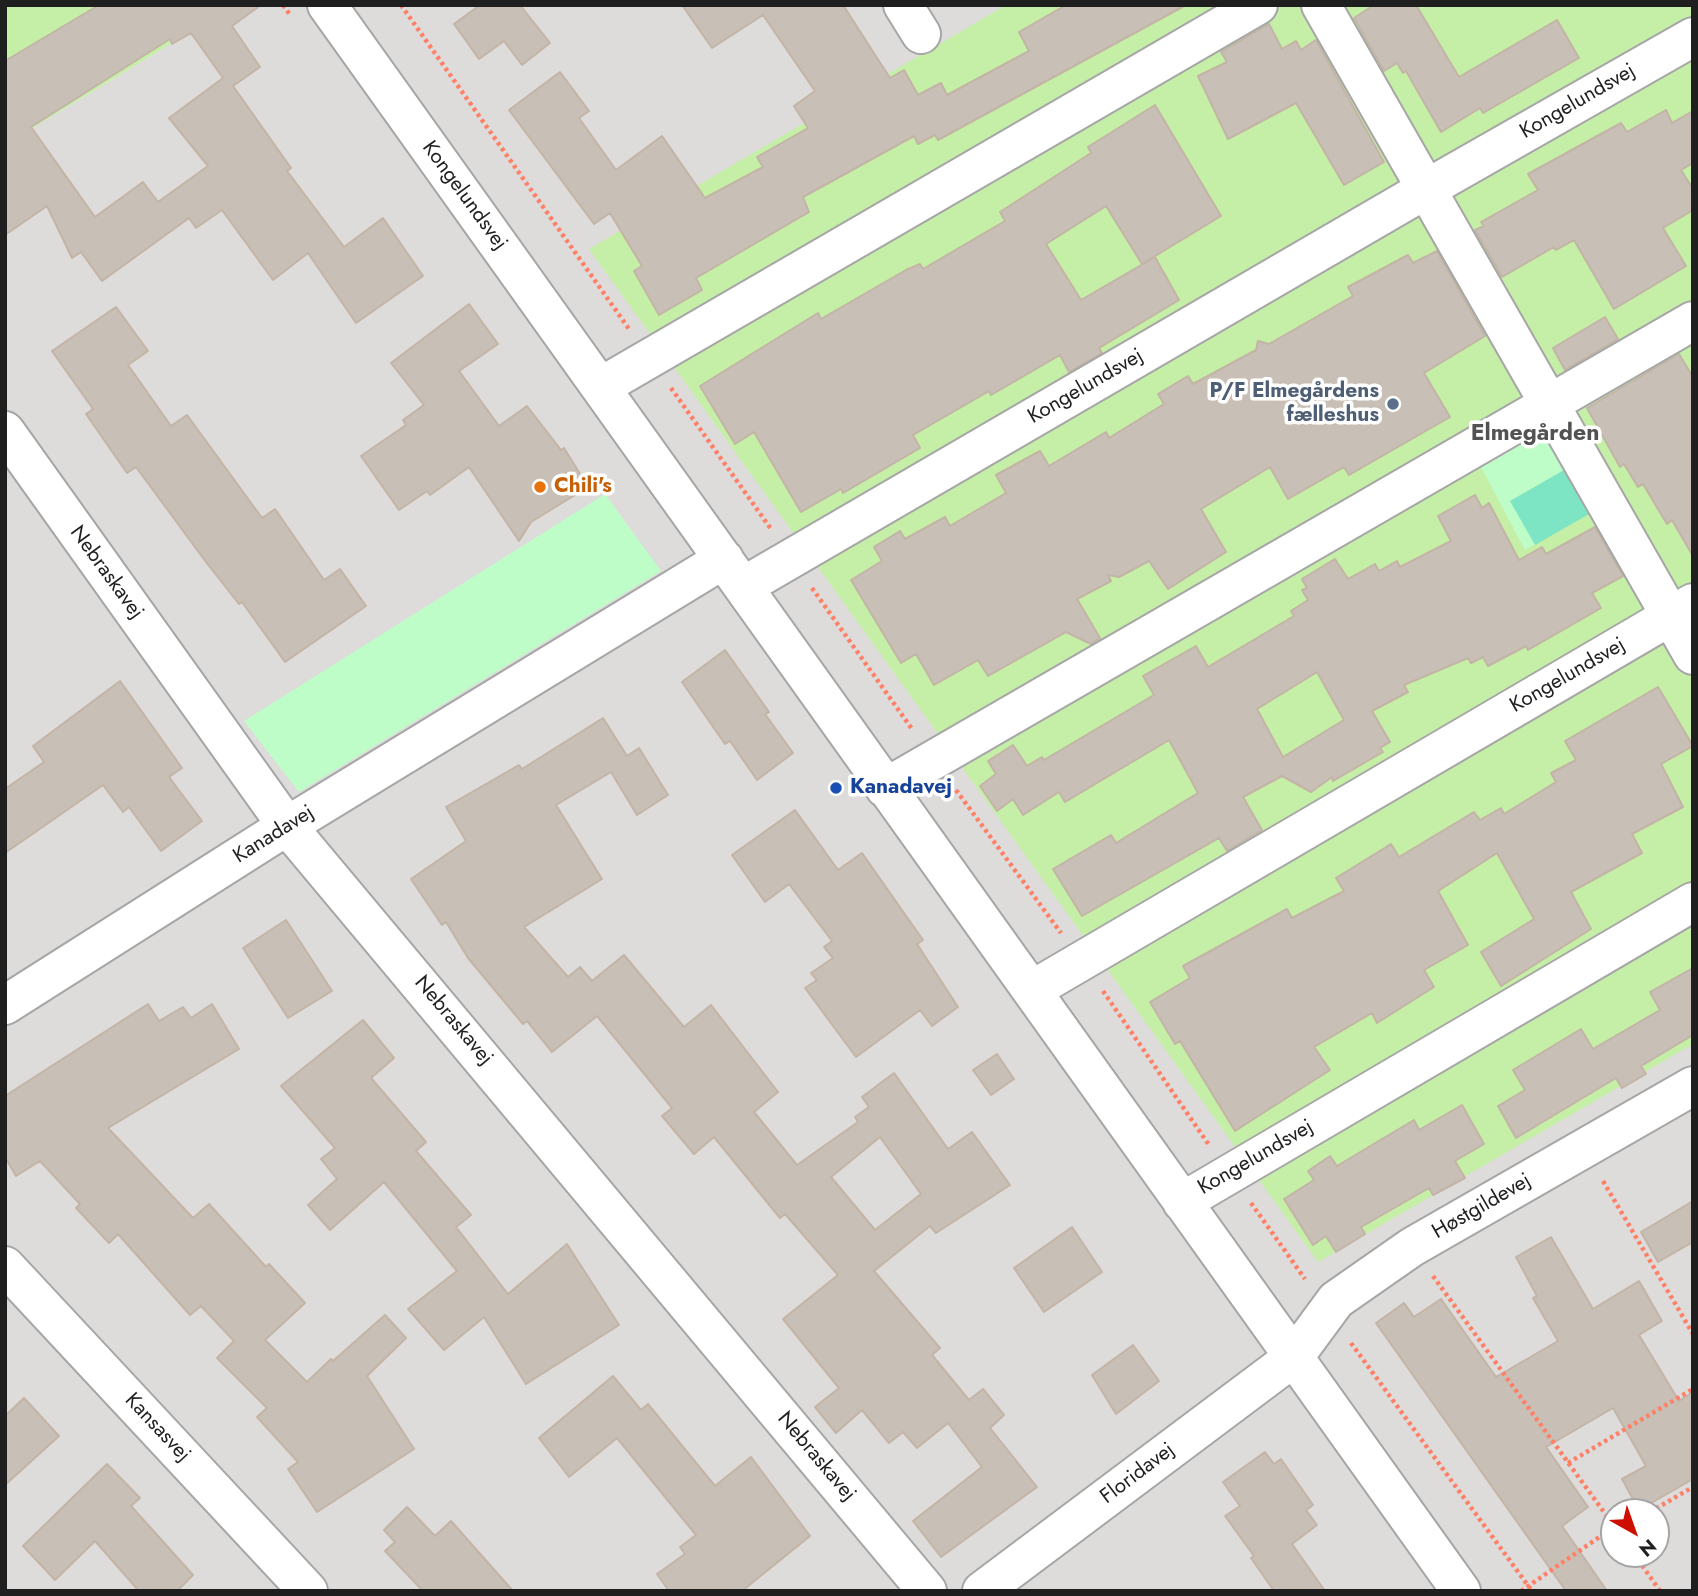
<!DOCTYPE html>
<meta charset="utf-8">
<style>
body{margin:0}
#map{position:relative;width:1698px;height:1596px;overflow:hidden;background:#f0ede4;font-family:Jost,sans-serif}
canvas{display:block}
.frame{position:absolute;inset:0;border:7px solid #1f1f1f;pointer-events:none}
.north{position:absolute;left:1600px;top:1498px;width:70px;height:70px;box-sizing:border-box;background:#fff;border:2px solid #a5a5a5;border-radius:50%;rotate:140deg;font-size:19px;font-weight:700;line-height:28px;text-align:center;color:#1f1f1f}
.north::after{content:'';display:block;margin:auto;width:24px;height:32px;background:#cd0e00;clip-path:polygon(50% 0,100% 100%,50% 72%,0 100%)}
</style>
<div id="map">
<canvas width="1698" height="1596"></canvas>
<div class="frame"></div>
<div class="north">N</div>
</div>
<script>
const context = document.querySelector('canvas').getContext('2d');
context.lineJoin = 'round';
function paint(path, color) { context.fillStyle = color; context.fill(path, 'evenodd'); }
function stroke(path, color, width, dash) { context.strokeStyle = color; context.lineWidth = width; context.lineCap = dash ? 'butt' : 'round'; context.setLineDash(dash || []); context.stroke(path); }
function write(font, color, halo, rows, align = 'center') {
  context.font = font + ' Jost,sans-serif'; context.lineWidth = 7; context.setLineDash([]); context.textBaseline = 'middle'; context.strokeStyle = halo; context.fillStyle = color; for (const [text, x, y, turn = 0] of rows) {
    context.save(); context.translate(x, y); context.rotate((+turn || 0) * Math.PI / 180); context.textAlign = isNaN(turn) ? turn : align; if (halo) context.strokeText(text, 0, 0); context.fillText(text, 0, 0); context.restore();
  }
}
paint(new Path2D(`
 M 234,5 L 1693,5 L 1693,1591 L 5,1591 L 5,145 ZM 1614,1512 L 1656,1512 L 1656,1554 L 1614,1554 Z`), '#dddcdb');
paint(new Path2D(`
 M 5,5 L 234,5 L 5,145 Z
 M 1006,5 L 1693,5 L 1693,1044 L 1318,1262 L 589,249 Z`), '#c5eea7');
paint(new Path2D(`
 M 1531,406 L 1596,510 L 1525,550 L 1473,452 Z
 M 605,494 L 661,571 L 299,792 L 244,721 Z`), '#befdc8');
paint(new Path2D(`
 M 1571,466 L 1596,510 L 1535,545 L 1510,501 Z`), '#7de4c4');
const building = new Path2D(`
 M 99,5 L 261,5 L 232,26 L 260,67 L 233,86 L 291,168 L 287,171 L 344,247 L 383,218 L 423,276 L 356,323 L 308,253 L 273,280 L 222,210 L 196,228 L 189,218 L 102,281 L 81,252 L 72,258 L 47,206 L 5,235 L 5,61 ZM 191,33 L 223,78 L 169,118 L 208,166 L 158,202 L 143,182 L 95,217 L 31,127 L 170,39 L 172,44 Z
 M 480,5 L 520,5 L 550,43 L 522,65 L 504,41 L 479,59 L 454,24 Z
 M 682,5 L 843,5 L 890,78 L 904,70 L 918,95 L 941,83 L 947,95 L 1029,51 L 1019,32 L 1066,5 L 1186,5 L 938,140 L 935,135 L 918,144 L 914,136 L 803,197 L 809,212 L 696,278 L 702,290 L 659,315 L 634,271 L 642,266 L 610,213 L 594,224 L 509,110 L 560,72 L 589,111 L 579,118 L 616,170 L 662,136 L 705,198 L 763,167 L 757,157 L 808,128 L 794,106 L 815,91 L 763,15 L 712,48 Z
 M 1374,5 L 1416,5 L 1459,77 L 1557,20 L 1579,58 L 1483,113 L 1480,108 L 1441,132 L 1406,71 L 1403,73 L 1397,63 L 1384,71 L 1354,18 Z
 M 1269,24 L 1282,49 L 1296,41 L 1301,50 L 1316,40 L 1384,162 L 1344,185 L 1296,103 L 1228,139 L 1198,76 L 1227,62 L 1221,52 Z
 M 1155,105 L 1221,216 L 1142,264 L 1106,206 L 1046,244 L 1081,300 L 1155,257 L 1179,300 L 1099,348 L 1102,353 L 1069,372 L 1060,355 L 991,395 L 989,391 L 913,435 L 920,448 L 843,493 L 841,489 L 801,512 L 754,432 L 735,444 L 700,386 L 818,313 L 821,319 L 906,270 L 920,264 L 923,269 L 1005,221 L 1000,212 L 1091,153 L 1088,147 Z
 M 1666,110 L 1672,123 L 1693,111 L 1693,163 L 1681,170 L 1693,189 L 1693,210 L 1663,228 L 1686,266 L 1614,309 L 1574,240 L 1556,250 L 1554,247 L 1502,277 L 1475,230 L 1484,226 L 1481,222 L 1538,190 L 1528,174 L 1621,123 L 1627,132 Z
 M 1437,251 L 1485,336 L 1424,373 L 1450,417 L 1349,475 L 1344,467 L 1288,499 L 1270,467 L 1201,509 L 1226,552 L 1168,589 L 1149,561 L 1119,577 L 1108,575 L 1111,581 L 1077,599 L 1100,638 L 1091,644 L 1066,632 L 988,676 L 978,660 L 934,685 L 916,654 L 901,663 L 851,580 L 882,561 L 874,547 L 900,531 L 905,539 L 945,517 L 950,526 L 1006,493 L 996,475 L 1040,451 L 1049,466 L 1106,432 L 1109,438 L 1164,404 L 1158,394 L 1188,376 L 1193,384 L 1256,350 L 1258,341 L 1269,344 L 1353,296 L 1348,287 L 1408,255 L 1413,263 Z
 M 469,304 L 498,344 L 459,371 L 499,426 L 527,406 L 561,450 L 564,448 L 588,487 L 531,522 L 519,541 L 469,467 L 430,495 L 427,491 L 399,510 L 361,456 L 406,425 L 403,420 L 424,405 L 391,363 Z
 M 116,307 L 148,351 L 128,365 L 171,426 L 187,415 L 262,518 L 275,509 L 324,580 L 340,569 L 366,606 L 285,662 L 242,602 L 239,604 L 206,562 L 136,467 L 127,473 L 86,414 L 93,409 L 52,351 Z
 M 1605,317 L 1618,339 L 1565,370 L 1553,348 Z
 M 1679,354 L 1693,377 L 1693,556 L 1672,520 L 1667,524 L 1643,484 L 1638,487 L 1624,464 L 1620,467 L 1587,408 Z
 M 1475,495 L 1482,508 L 1489,503 L 1519,560 L 1542,547 L 1546,554 L 1595,527 L 1623,576 L 1592,593 L 1601,608 L 1528,650 L 1526,646 L 1488,666 L 1483,657 L 1471,663 L 1468,658 L 1404,685 L 1408,692 L 1372,711 L 1390,742 L 1380,748 L 1383,752 L 1333,781 L 1332,777 L 1311,792 L 1282,776 L 1243,797 L 1262,830 L 1227,851 L 1219,838 L 1082,916 L 1053,869 L 1111,835 L 1116,843 L 1198,793 L 1169,740 L 1065,802 L 1059,792 L 1023,815 L 1013,799 L 997,811 L 980,786 L 996,774 L 988,761 L 1013,745 L 1027,766 L 1042,757 L 1044,760 L 1154,695 L 1143,676 L 1196,646 L 1208,667 L 1294,616 L 1291,611 L 1308,600 L 1302,590 L 1307,588 L 1302,579 L 1335,559 L 1348,579 L 1375,564 L 1379,571 L 1397,561 L 1400,567 L 1451,541 L 1438,516 ZM 1317,672 L 1344,720 L 1283,757 L 1257,709 Z
 M 725,650 L 769,712 L 765,714 L 793,753 L 757,780 L 730,741 L 725,744 L 682,682 Z
 M 120,681 L 182,768 L 169,777 L 202,821 L 161,851 L 129,807 L 123,812 L 103,785 L 5,853 L 5,789 L 44,762 L 33,746 Z
 M 1658,687 L 1693,746 L 1661,764 L 1683,807 L 1632,834 L 1642,853 L 1571,892 L 1591,929 L 1501,986 L 1481,952 L 1534,919 L 1497,853 L 1438,891 L 1468,945 L 1424,970 L 1434,987 L 1377,1023 L 1372,1013 L 1314,1047 L 1330,1070 L 1235,1131 L 1180,1041 L 1175,1044 L 1150,1002 L 1190,978 L 1183,966 L 1287,909 L 1292,918 L 1344,891 L 1336,878 L 1391,844 L 1399,857 L 1474,812 L 1480,820 L 1501,808 L 1504,814 L 1556,782 L 1551,773 L 1576,760 L 1565,741 Z
 M 603,718 L 627,756 L 639,748 L 668,795 L 637,815 L 611,772 L 556,805 L 602,879 L 524,927 L 568,977 L 580,967 L 592,981 L 624,955 L 684,1027 L 711,1005 L 778,1092 L 754,1112 L 797,1165 L 858,1122 L 855,1117 L 869,1107 L 862,1097 L 894,1073 L 948,1149 L 972,1132 L 1010,1185 L 936,1233 L 930,1226 L 874,1271 L 940,1348 L 932,1355 L 969,1400 L 983,1389 L 1004,1415 L 990,1428 L 1037,1487 L 941,1557 L 913,1521 L 982,1467 L 948,1423 L 917,1448 L 903,1432 L 889,1443 L 862,1410 L 836,1433 L 815,1407 L 839,1388 L 783,1319 L 838,1275 L 785,1214 L 780,1218 L 714,1137 L 694,1154 L 662,1116 L 672,1108 L 597,1016 L 552,1052 L 527,1021 L 523,1024 L 468,958 L 446,922 L 442,925 L 411,879 L 466,841 L 446,807 L 519,765 L 522,769 ZM 880,1137 L 921,1194 L 875,1230 L 831,1177 Z
 M 795,810 L 838,870 L 862,853 L 923,940 L 917,944 L 958,1007 L 932,1026 L 920,1010 L 856,1057 L 805,988 L 817,980 L 811,973 L 833,958 L 824,947 L 832,941 L 789,884 L 765,902 L 732,855 Z
 M 286,920 L 332,991 L 288,1018 L 243,948 Z
 M 1693,968 L 1693,1035 L 1641,1066 L 1646,1074 L 1622,1088 L 1616,1078 L 1516,1138 L 1498,1106 L 1525,1090 L 1513,1070 L 1581,1029 L 1593,1049 L 1660,1010 L 1650,992 Z
 M 148,1004 L 159,1021 L 183,1007 L 191,1018 L 212,1004 L 239,1049 L 108,1128 L 193,1218 L 209,1204 L 266,1267 L 269,1264 L 305,1303 L 265,1340 L 307,1382 L 331,1359 L 333,1361 L 385,1315 L 406,1338 L 367,1376 L 414,1449 L 317,1512 L 288,1469 L 298,1462 L 257,1417 L 267,1408 L 217,1358 L 234,1341 L 201,1306 L 190,1315 L 118,1234 L 109,1243 L 76,1208 L 80,1204 L 40,1161 L 16,1176 L 5,1157 L 5,1096 Z
 M 363,1020 L 394,1058 L 371,1078 L 426,1142 L 416,1151 L 471,1215 L 456,1227 L 508,1294 L 567,1244 L 619,1325 L 526,1384 L 484,1317 L 444,1350 L 408,1309 L 457,1271 L 384,1182 L 330,1230 L 308,1205 L 337,1179 L 321,1159 L 335,1148 L 281,1086 Z
 M 997,1054 L 1014,1079 L 991,1095 L 973,1070 Z
 M 1462,1105 L 1484,1144 L 1455,1161 L 1465,1178 L 1433,1195 L 1429,1188 L 1361,1227 L 1365,1234 L 1336,1252 L 1326,1236 L 1313,1245 L 1284,1199 L 1314,1180 L 1308,1171 L 1330,1156 L 1337,1166 L 1414,1120 L 1419,1130 Z
 M 1693,1201 L 1693,1242 L 1658,1262 L 1641,1232 Z
 M 1072,1227 L 1102,1272 L 1044,1312 L 1014,1268 Z
 M 1551,1237 L 1593,1309 L 1639,1281 L 1662,1321 L 1639,1335 L 1679,1401 L 1693,1392 L 1693,1479 L 1639,1510 L 1622,1479 L 1646,1466 L 1613,1408 L 1546,1447 L 1588,1507 L 1562,1526 L 1607,1591 L 1566,1591 L 1376,1323 L 1404,1303 L 1414,1317 L 1441,1299 L 1496,1377 L 1558,1341 L 1533,1298 L 1537,1296 L 1516,1257 Z
 M 1133,1345 L 1159,1381 L 1116,1414 L 1092,1375 Z
 M 613,1376 L 641,1410 L 648,1404 L 715,1486 L 751,1457 L 810,1536 L 742,1591 L 669,1591 L 657,1574 L 685,1554 L 680,1547 L 696,1535 L 617,1438 L 569,1477 L 539,1438 Z
 M 24,1398 L 59,1436 L 5,1485 L 5,1416 Z
 M 1265,1452 L 1274,1464 L 1281,1459 L 1313,1505 L 1306,1510 L 1317,1525 L 1292,1544 L 1325,1591 L 1274,1591 L 1251,1558 L 1254,1556 L 1225,1516 L 1240,1506 L 1223,1482 Z
 M 107,1464 L 140,1498 L 131,1506 L 193,1575 L 177,1591 L 139,1591 L 95,1541 L 55,1580 L 23,1546 Z
 M 407,1507 L 435,1536 L 451,1521 L 513,1591 L 423,1591 L 385,1551 L 395,1542 L 384,1530 Z`);
paint(building, '#c8c0b7');
stroke(building, '#c3b4a5', 2);
const minor = new Path2D(`
 M 327,5 L 1461,1591
 M 903,5 L 921,34
 M 1321,5 L 1693,655
 M 602,386 L 1258,5
 M 5,431 L 287,826 L 927,1591
 M 744,586 L 1428,188 L 1693,37
 M 885,788 L 1693,321
 M 1032,990 L 1693,603
 M 5,1005 L 287,826 L 724,559
 M 1182,1202 L 1693,902
 M 5,1266 L 308,1591
 M 982,1591 L 1294,1357 L 1336,1300 L 1412,1247 L 1693,1086`);
stroke(minor, '#a6a6a6', 42);
stroke(new Path2D(`
 M 283,5 L 291,16
 M 401,5 L 629,329
 M 671,388 L 771,529
 M 812,588 L 912,729
 M 956,790 L 1061,933
 M 1103,991 L 1209,1145
 M 1603,1181 L 1693,1334
 M 1251,1203 L 1305,1279
 M 1433,1276 L 1614,1526
 M 1351,1343 L 1532,1591
 M 1568,1463 L 1693,1389
 M 1650,1512 L 1693,1487
 M 1634,1554 L 1660,1591
 M 1521,1591 L 1614,1527`), '#ff8066', 4.5, [3.5, 3.5]);
stroke(minor, '#fff', 38);
for (const [x, y, r, color] of [
 [1393,404,7,"#5c6f8a"],
 [540,487,7,"#e8710a"],
 [836,788,7,"#1a4fb4"]
]) { const dot = new Path2D(); dot.arc(x, y, r, 0, 2 * Math.PI); context.fillStyle = color; context.fill(dot); stroke(dot, '#fff', 2.5); }
write('21px', '#1f1f1f', '#fff', [
 ["Kongelundsvej",1578,102,-30],
 ["Kongelundsvej",464,196,54],
 ["Kongelundsvej",1086,387,-30],
 ["Nebraskavej",106,573,54],
 ["Kongelundsvej",1568,676,-30],
 ["Kanadavej",274,835,-32],
 ["Nebraskavej",453,1021,50],
 ["Kongelundsvej",1256,1158,-30],
 ["Høstgildevej",1482,1207,-30],
 ["Kansasvej",157,1428,47],
 ["Nebraskavej",816,1457,50],
 ["Floridavej",1138,1474,-37]
]);
write('bold 21px', '#4e5e75', '#fff', [
 ["P/F Elmegårdens",1379,392],
 ["fælleshus",1379,416]
], 'right');
write('bold 21px', '#c56008', '#fff', [
 ["Chili's",554,487]
], 'left');
write('bold 21px', '#164399', '#fff', [
 ["Kanadavej",850,788]
], 'left');
write('bold 23px', '#525252', '#fff', [
 ["Elmegården",1535,434]
]);
</script>
